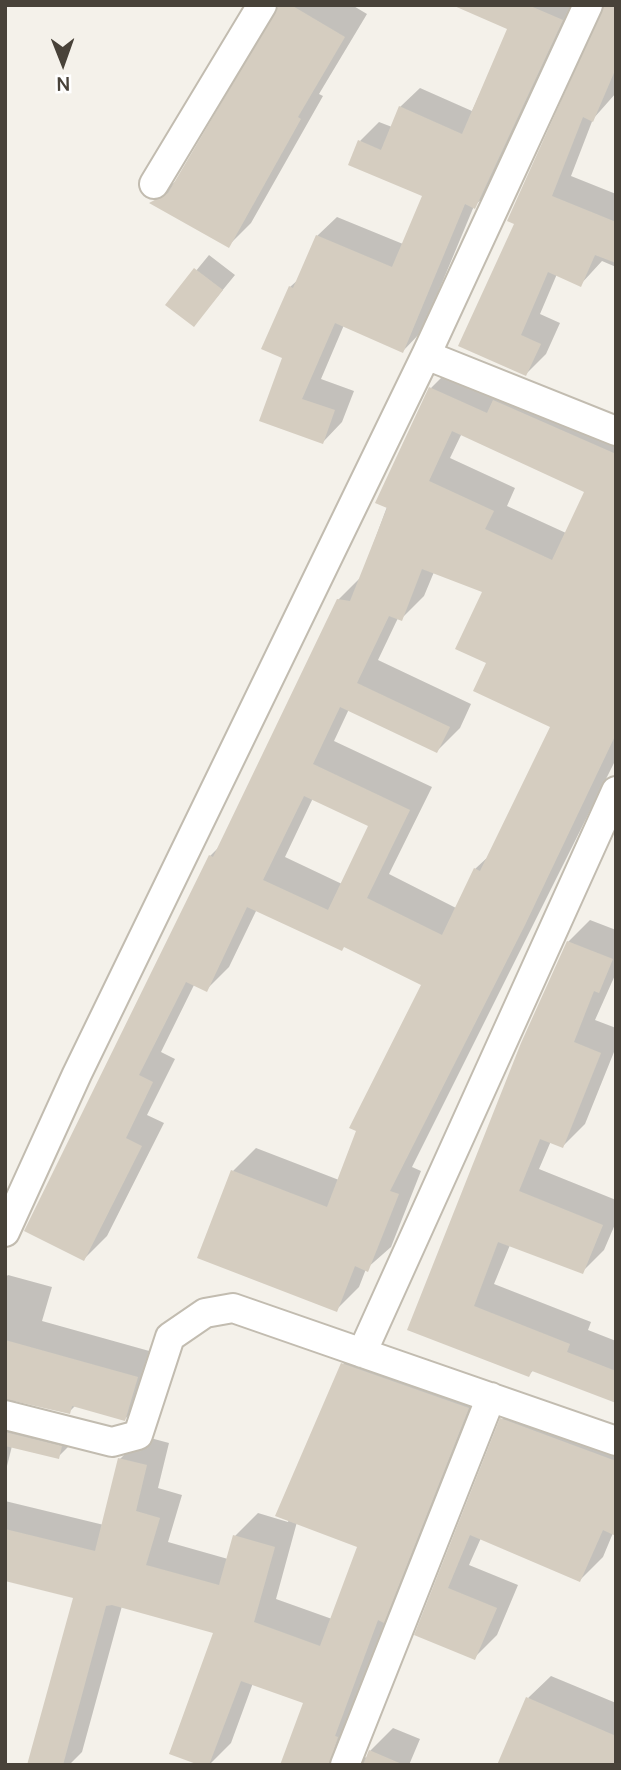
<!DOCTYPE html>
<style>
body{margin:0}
#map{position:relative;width:621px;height:1770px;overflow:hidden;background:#f4f1ea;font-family:Manrope,sans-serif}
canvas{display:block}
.frame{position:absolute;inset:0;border:7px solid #484239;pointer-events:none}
.north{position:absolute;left:28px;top:28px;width:70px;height:70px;-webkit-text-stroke:5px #fff;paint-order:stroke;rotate:179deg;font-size:19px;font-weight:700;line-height:28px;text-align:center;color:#484239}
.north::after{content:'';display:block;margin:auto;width:24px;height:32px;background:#484239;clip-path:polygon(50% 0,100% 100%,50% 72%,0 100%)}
</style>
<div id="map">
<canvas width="621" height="1770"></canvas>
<div class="frame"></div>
<div class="north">N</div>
</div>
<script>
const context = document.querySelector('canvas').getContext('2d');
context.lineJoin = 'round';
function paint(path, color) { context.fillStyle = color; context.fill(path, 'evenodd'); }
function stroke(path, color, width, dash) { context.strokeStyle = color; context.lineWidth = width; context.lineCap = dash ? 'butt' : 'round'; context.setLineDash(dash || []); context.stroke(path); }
paint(new Path2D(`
 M 278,5 L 352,5 L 367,14 L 319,94 L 323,96 L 251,223 L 228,246 L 152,203 L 179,178 L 278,14 Z
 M 456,5 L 579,5 L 495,187 L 474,206 L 422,331 L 403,351 L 344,325 L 321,379 L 354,391 L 342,422 L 323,442 L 261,419 L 284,357 L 290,287 L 300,278 L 317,236 L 337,217 L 403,244 L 424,195 L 360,141 L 379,122 L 392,127 L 400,107 L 420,88 L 472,111 L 510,28 Z
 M 616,15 L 616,93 L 593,119 L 571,176 L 616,194 L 616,267 L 602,261 L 580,285 L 557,274 L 540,314 L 560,323 L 546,354 L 526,374 L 461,345 Z
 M 209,255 L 235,275 L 194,325 L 168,305 Z
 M 454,365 L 616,422 L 616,759 L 412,1167 L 421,1171 L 391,1247 L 366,1269 L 359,1287 L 336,1310 L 233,1171 L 256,1148 L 339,1180 L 423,984 L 346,945 L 257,909 L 229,967 L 206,990 L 194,985 L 161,1052 L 175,1059 L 147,1115 L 164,1123 L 107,1236 L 84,1259 L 27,1230 L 210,856 L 221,845 L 338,600 L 361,577 L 431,388 ZM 462,433 L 586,491 L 566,533 L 507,506 L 515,488 L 450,458 ZM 434,572 L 484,591 L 488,662 L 552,726 L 490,855 L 475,869 L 456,908 L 389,874 L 432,787 L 334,741 L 349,709 L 437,751 L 460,728 L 471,704 L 378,660 L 398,618 L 401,619 L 424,596 ZM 313,798 L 370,825 L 342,884 L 285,857 Z
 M 590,920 L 616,930 L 616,973 L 595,1020 L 616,1028 L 616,1047 L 585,1124 L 563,1146 L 551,1141 L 539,1169 L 616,1200 L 616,1222 L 604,1250 L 582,1272 L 510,1245 L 494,1284 L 591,1322 L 588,1330 L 616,1341 L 616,1401 L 534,1370 L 528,1375 L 409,1329 L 568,942 Z
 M 8,1275 L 52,1287 L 42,1321 L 160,1354 L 148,1396 L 125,1419 L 76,1405 L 69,1412 L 14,1398 L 17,1405 L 81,1434 L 58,1457 L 12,1446 L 5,1474 L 5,1278 Z
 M 366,1341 L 491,1385 L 355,1753 L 367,1758 L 370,1751 L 393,1728 L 420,1739 L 409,1765 L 282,1765 L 305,1702 L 253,1683 L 231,1743 L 209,1765 L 204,1765 L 216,1631 L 122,1606 L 82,1752 L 69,1765 L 29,1765 L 75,1596 L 5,1579 L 5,1501 L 104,1525 L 120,1459 L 143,1436 L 169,1443 L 158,1488 L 182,1495 L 168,1542 L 228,1559 L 235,1536 L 258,1513 L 288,1522 L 343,1364 ZM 297,1522 L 359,1546 L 332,1619 L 276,1599 Z
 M 525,1396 L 616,1428 L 616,1534 L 613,1533 L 603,1557 L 580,1580 L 481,1538 L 469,1565 L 518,1585 L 497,1635 L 474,1658 L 417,1634 L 502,1419 Z
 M 551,1676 L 616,1703 L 616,1765 L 528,1698 Z`), '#0003');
paint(new Path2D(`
 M 279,5 L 291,5 L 345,37 L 298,117 L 301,119 L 229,248 L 149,203 L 168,193 Z
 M 452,5 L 528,5 L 563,20 L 475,209 L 465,204 L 403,353 L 335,323 L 302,399 L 335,410 L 323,444 L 259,421 L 282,358 L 261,349 L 289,286 L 293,288 L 316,235 L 392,267 L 422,196 L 348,165 L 358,140 L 381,150 L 399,106 L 462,134 L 507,29 Z
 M 604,5 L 616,5 L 616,68 L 593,122 L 583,117 L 552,196 L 616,222 L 616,263 L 595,255 L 581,287 L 548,272 L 521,335 L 541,344 L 526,376 L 458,346 L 514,224 L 507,221 Z
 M 194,268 L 223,290 L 194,327 L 165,305 Z
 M 429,387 L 487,413 L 493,400 L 616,454 L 616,734 L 525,925 L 390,1191 L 399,1194 L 368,1272 L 355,1266 L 337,1312 L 197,1258 L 231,1170 L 327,1207 L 356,1131 L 349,1128 L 421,985 L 344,947 L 342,951 L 247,907 L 207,992 L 186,982 L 139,1075 L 153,1082 L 126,1138 L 142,1146 L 84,1261 L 24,1231 L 209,855 L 213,857 L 337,599 L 350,601 L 387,508 L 375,503 ZM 452,431 L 584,492 L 552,560 L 485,529 L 494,511 L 429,481 ZM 422,569 L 482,592 L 455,649 L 486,663 L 473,691 L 550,727 L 480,871 L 474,868 L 442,935 L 367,898 L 410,810 L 313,764 L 340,707 L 437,753 L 450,727 L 357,683 L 389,616 L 402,621 ZM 304,796 L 368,826 L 328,910 L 263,880 Z
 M 567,941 L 613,959 L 599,993 L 594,991 L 574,1042 L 601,1053 L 563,1148 L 540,1139 L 519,1191 L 603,1225 L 583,1274 L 498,1242 L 474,1306 L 570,1344 L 567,1352 L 616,1371 L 616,1403 L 532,1371 L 529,1377 L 407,1330 L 521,1043 Z
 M 5,1340 L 138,1377 L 125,1421 L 72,1406 L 70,1414 L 5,1399 Z
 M 341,1363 L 469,1408 L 384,1623 L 378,1620 L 335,1736 L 338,1737 L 329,1765 L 280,1765 L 303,1703 L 241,1681 L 209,1765 L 199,1765 L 169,1754 L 213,1633 L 112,1605 L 106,1606 L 63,1765 L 27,1765 L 73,1598 L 5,1581 L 5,1529 L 95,1551 L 118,1458 L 147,1465 L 136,1511 L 160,1518 L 146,1565 L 219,1585 L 233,1535 L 275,1547 L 254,1622 L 320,1646 L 357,1547 L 275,1516 Z
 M 500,1418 L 616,1461 L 616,1536 L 603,1530 L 580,1582 L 470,1535 L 448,1588 L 497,1608 L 475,1660 L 414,1635 Z
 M 5,1432 L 62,1446 L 59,1459 L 5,1446 Z
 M 526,1697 L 616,1736 L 616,1765 L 497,1765 Z
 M 369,1750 L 404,1765 L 363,1765 Z`), '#d5cdc0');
const street = new Path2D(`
 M 154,184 L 262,5
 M 426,355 L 616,431
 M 5,1232 L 77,1074 L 426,355 L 588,5
 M 362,1353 L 616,791
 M 5,1415 L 112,1442 L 138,1435 L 170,1337 L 205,1313 L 233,1308 L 616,1441
 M 345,1765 L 491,1397`);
stroke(street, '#c2bcb0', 32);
stroke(street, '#fff', 28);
</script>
